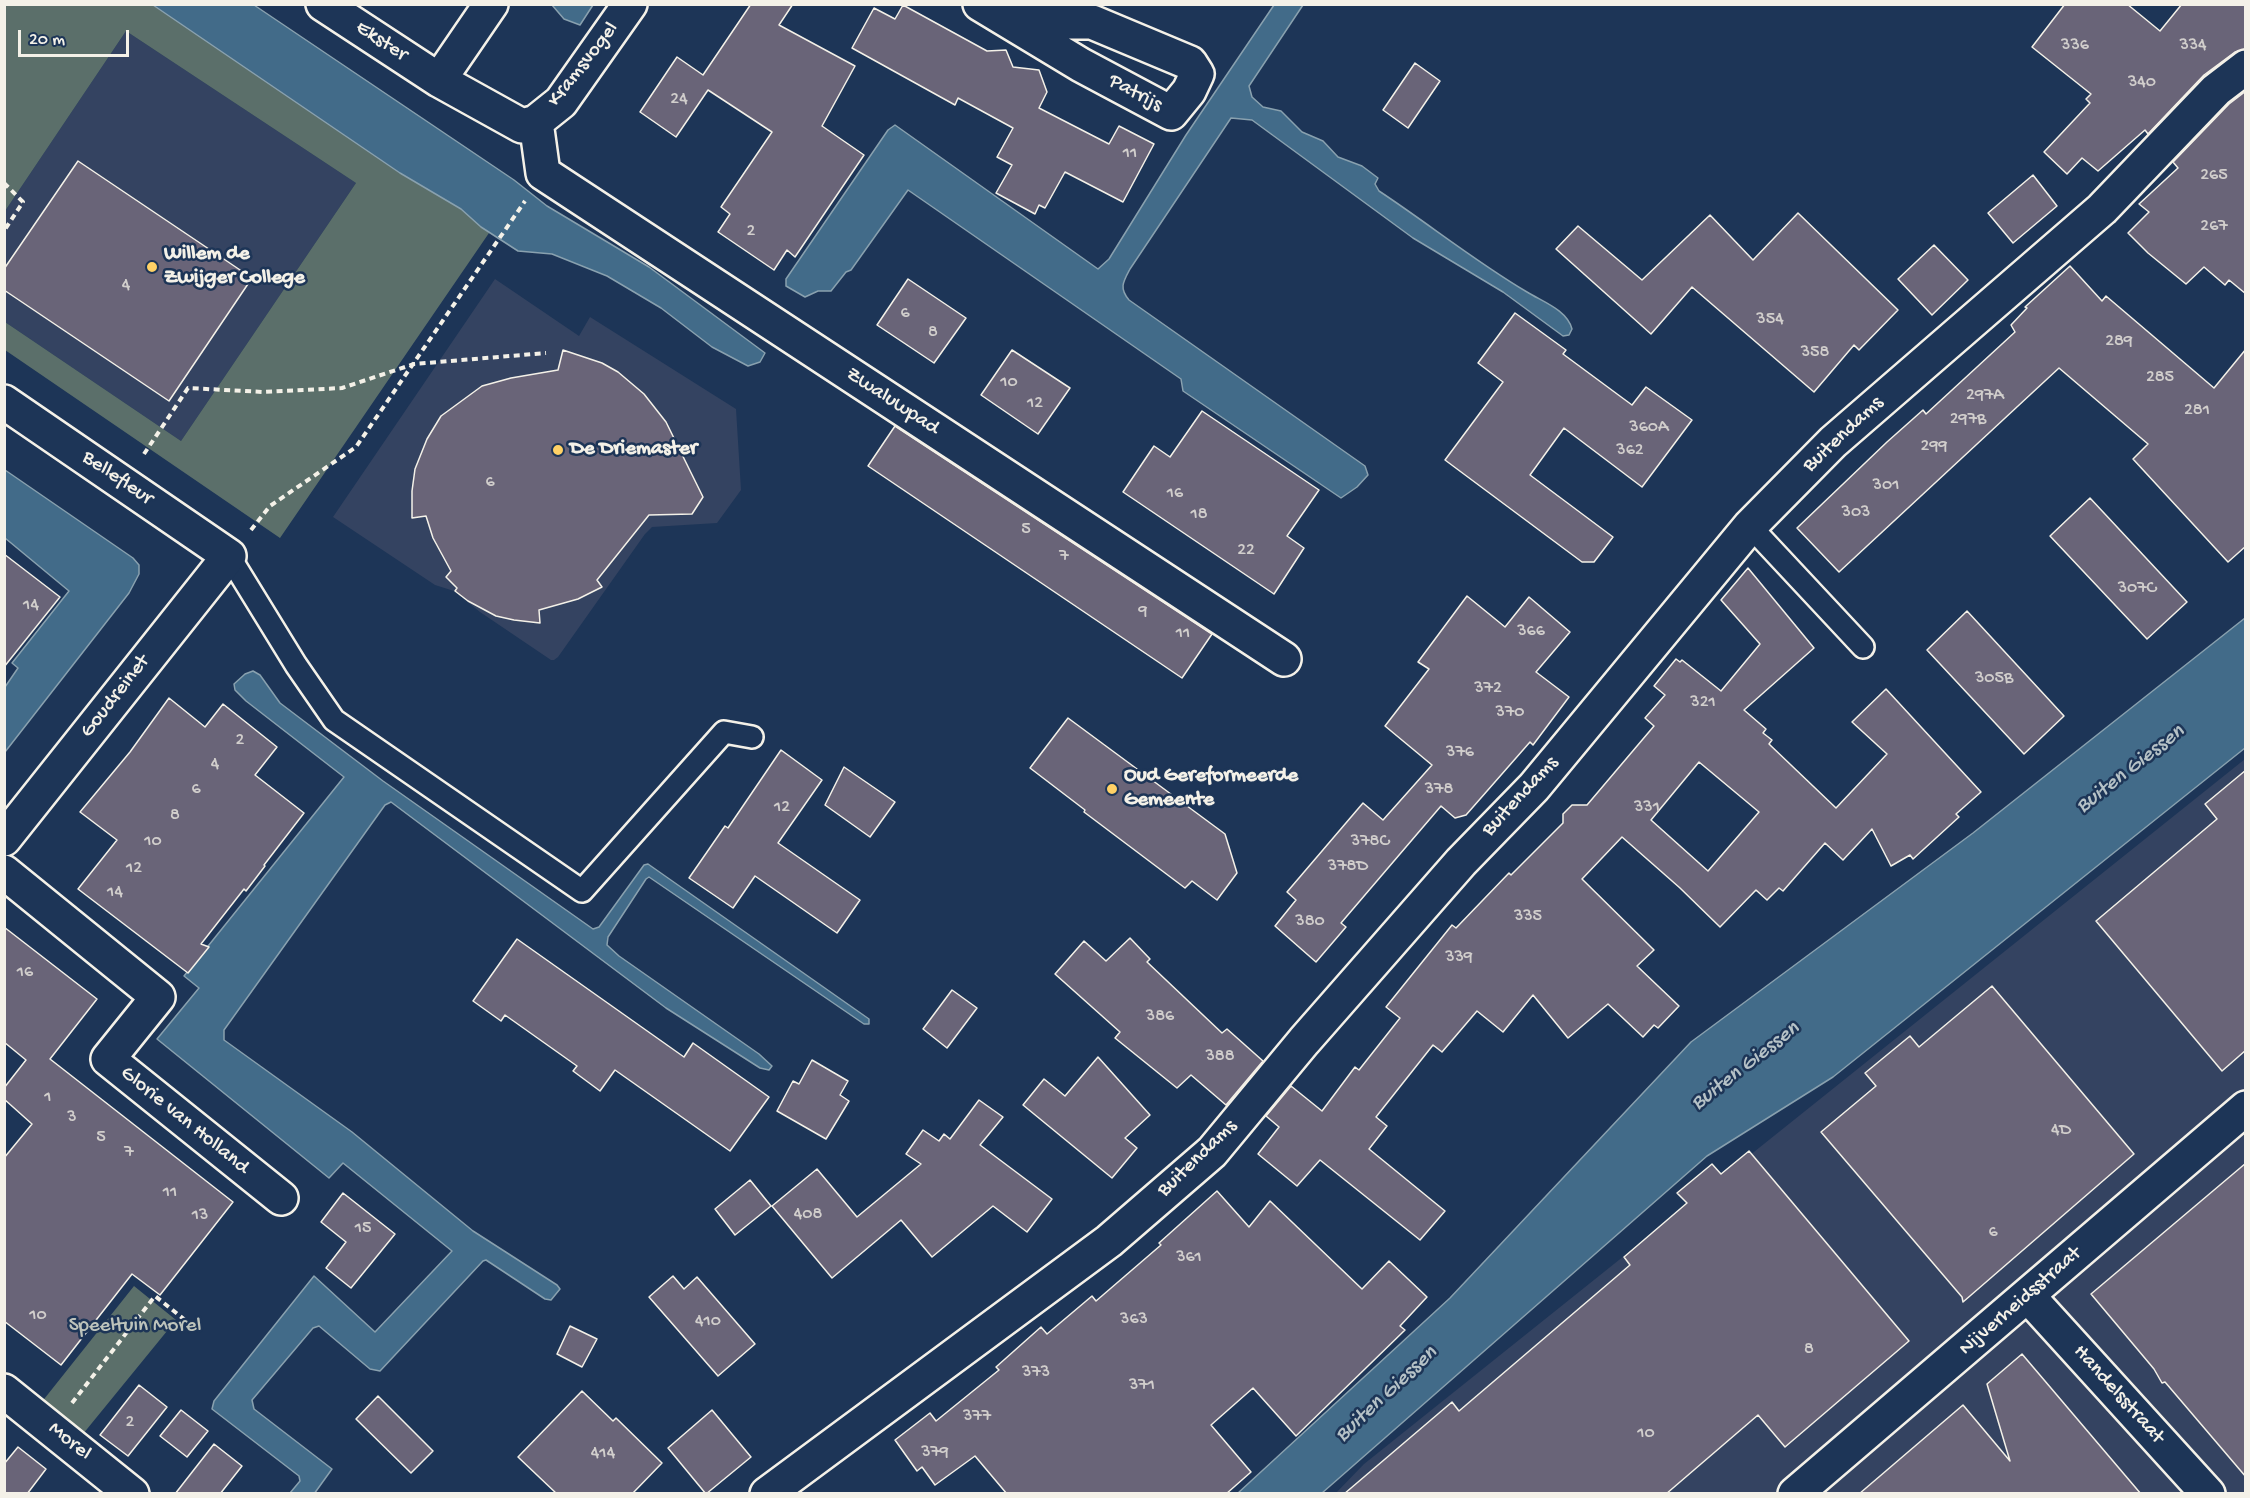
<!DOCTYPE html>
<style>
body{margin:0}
#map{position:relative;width:2250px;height:1498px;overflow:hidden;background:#1d3557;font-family:"Gochi Hand",sans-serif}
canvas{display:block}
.frame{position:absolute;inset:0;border:6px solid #f4f1e8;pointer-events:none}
.scale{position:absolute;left:18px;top:30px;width:111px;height:27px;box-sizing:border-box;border:3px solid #f4f1e8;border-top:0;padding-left:8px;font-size:18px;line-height:21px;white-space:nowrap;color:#f4f1e8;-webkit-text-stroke:4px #1d3557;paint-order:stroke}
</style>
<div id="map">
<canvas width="2250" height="1498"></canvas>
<div class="frame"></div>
<div class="scale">20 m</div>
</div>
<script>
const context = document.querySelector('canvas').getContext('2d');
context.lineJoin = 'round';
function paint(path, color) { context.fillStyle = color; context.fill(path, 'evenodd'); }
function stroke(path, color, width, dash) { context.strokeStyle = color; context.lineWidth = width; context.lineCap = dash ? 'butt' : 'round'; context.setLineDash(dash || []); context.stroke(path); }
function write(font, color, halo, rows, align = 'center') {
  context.font = font + ' "Gochi Hand",sans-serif'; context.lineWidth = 5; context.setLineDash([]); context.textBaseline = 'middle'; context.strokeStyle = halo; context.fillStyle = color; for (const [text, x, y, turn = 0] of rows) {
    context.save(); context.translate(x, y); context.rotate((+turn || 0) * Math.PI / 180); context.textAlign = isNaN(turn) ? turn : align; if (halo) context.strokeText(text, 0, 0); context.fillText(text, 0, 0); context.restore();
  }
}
paint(new Path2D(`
 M 126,31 L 356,183 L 181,441 L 5,322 L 5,211 Z
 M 495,279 L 579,336 L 590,317 L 736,409 L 741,490 L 717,523 L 652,527 L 645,534 L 558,657 L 554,660 L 551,660 L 480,612 L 454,591 L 435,585 L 333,517 Z
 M 2245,759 L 2245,1493 L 1335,1494 L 1364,1464 Z`), '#344361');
paint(new Path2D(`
 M 153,4 L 400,173 L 461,209 L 489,233 L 280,538 L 5,350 L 5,322 L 181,441 L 356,183 L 126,31 L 5,211 L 5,5 Z
 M 134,1286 L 176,1320 L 74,1445 L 33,1413 Z`), '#5b6f6a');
const water = new Path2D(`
 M 153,5 L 254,5 L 514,180 L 547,206 L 649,267 L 765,353 L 760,362 L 748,366 L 712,347 L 661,308 L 607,276 L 552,254 L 518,251 L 481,227 L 461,209 L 400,173 Z
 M 552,5 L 593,5 L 580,25 L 564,19 Z
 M 1274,5 L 1303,5 L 1249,86 L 1252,97 L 1263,107 L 1281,111 L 1302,132 L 1323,141 L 1338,157 L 1362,166 L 1378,178 L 1375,184 L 1379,191 C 1429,224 1476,262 1527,292 C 1543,302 1567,310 1572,329 L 1569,335 L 1563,336 L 1503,292 L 1413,238 L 1252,120 L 1231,118 L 1130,269 C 1123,282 1119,288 1129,300 L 1365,466 L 1368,475 L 1357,487 L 1341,498 L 1183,391 L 1181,379 L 908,190 L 851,270 L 846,272 L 831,291 L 818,291 L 805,297 L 786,286 L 786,279 L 888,130 L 895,125 L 1098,269 L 1109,259 L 1186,135 Z
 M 5,470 L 133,558 L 139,565 L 139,574 L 129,593 L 5,752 L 5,687 L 18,668 L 12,663 L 69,591 L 5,538 Z
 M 2245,618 L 2245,748 L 1833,1077 L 1707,1156 L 1322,1493 L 1238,1493 L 1450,1298 L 1691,1042 L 1973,833 Z
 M 253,671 L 260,675 L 280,703 L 383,781 L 593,929 L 599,927 L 644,865 L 648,864 L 869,1019 L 869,1024 L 864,1024 L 649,877 L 646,879 L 608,937 L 607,945 L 619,956 L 759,1054 L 772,1066 L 769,1070 L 760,1068 L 666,1008 L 391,802 L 385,805 L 224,1030 L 224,1040 L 352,1132 L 473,1231 L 557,1285 L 560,1289 L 551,1300 L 545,1299 L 486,1260 L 483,1261 L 380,1371 L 370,1369 L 319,1326 L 313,1328 L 252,1400 L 254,1409 L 332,1469 L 314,1494 L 290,1493 L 300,1481 L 299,1476 L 212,1409 L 214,1401 L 314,1276 L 375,1332 L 452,1251 L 343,1163 L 329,1178 L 157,1039 L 199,988 L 184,976 L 344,777 L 246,701 L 235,690 L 234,684 L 245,674 Z`);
paint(water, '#426b89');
stroke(water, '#89a1af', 1.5);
const building = new Path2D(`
 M 751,4 L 793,4 L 779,25 L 855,66 L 822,126 L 864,155 L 795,257 L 787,250 L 774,270 L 718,232 L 730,214 L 721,207 L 772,132 L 708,90 L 676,137 L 640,112 L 677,57 L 703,75 Z
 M 2065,4 L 2127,4 L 2160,31 L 2182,4 L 2246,4 L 2246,49 L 2235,52 L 2204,75 L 2148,134 L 2145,130 L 2098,171 L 2082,158 L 2067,174 L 2044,152 L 2090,103 L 2086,99 L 2091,94 L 2032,47 Z
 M 903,5 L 987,51 L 1006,50 L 1013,67 L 1039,70 L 1047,92 L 1039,108 L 1109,144 L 1119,126 L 1154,144 L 1123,202 L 1065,172 L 1045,208 L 1039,205 L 1035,214 L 996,193 L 1012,165 L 997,157 L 1013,128 L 958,98 L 955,105 L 852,48 L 874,8 L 895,19 Z
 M 1415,63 L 1440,81 L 1408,128 L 1383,110 Z
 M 2246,91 L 2246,294 L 2229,280 L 2225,285 L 2204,267 L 2186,284 L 2148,253 L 2128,233 L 2149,212 L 2139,204 L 2178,168 L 2173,162 L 2229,104 Z
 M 78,161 L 252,278 L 169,401 L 4,290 L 4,269 Z
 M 2033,175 L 2057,206 L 2013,243 L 1988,213 Z
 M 1798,213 L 1898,310 L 1859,350 L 1854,345 L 1814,392 L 1692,287 L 1651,334 L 1556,249 L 1578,226 L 1642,280 L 1710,215 L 1753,260 Z
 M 1934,245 L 1968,280 L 1932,315 L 1898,279 Z
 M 2070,266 L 2102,301 L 2106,296 L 2214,388 L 2246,349 L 2246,546 L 2228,562 L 2133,459 L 2148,444 L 2059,368 L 1839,572 L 1797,528 L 1887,442 L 1923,410 L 1926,414 L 2015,332 L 2011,325 L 2027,308 L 2025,307 Z
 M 908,279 L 966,318 L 934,363 L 877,325 Z
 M 1515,313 L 1566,350 L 1563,354 L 1632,405 L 1646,387 L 1692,420 L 1642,487 L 1564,428 L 1530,475 L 1613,537 L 1594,562 L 1582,562 L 1445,460 L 1503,382 L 1478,363 Z
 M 563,350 L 602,363 L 618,372 L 644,394 L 666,422 L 703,497 L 692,514 L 649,515 L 597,580 L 602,587 L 578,599 L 539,610 L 540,623 L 514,620 L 496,616 L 468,601 L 455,591 L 457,588 L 446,577 L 451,571 L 433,538 L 426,516 L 412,518 L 412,491 L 415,469 L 427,439 L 441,416 L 482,386 L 511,378 L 558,370 Z
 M 1012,350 L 1070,388 L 1038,434 L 981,395 Z
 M 1202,411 L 1319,490 L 1287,536 L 1304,548 L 1274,594 L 1123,492 L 1154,446 L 1170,457 Z
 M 895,426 L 1212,634 L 1182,678 L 868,466 Z
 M 2090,498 L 2187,602 L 2147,639 L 2050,536 Z
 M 4,554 L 60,597 L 4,667 Z
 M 1748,568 L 1814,648 L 1744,710 L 1766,729 L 1763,733 L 1772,740 L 1769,744 L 1836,808 L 1887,754 L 1852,722 L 1886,689 L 1981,792 L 1956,814 L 1959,817 L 1913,859 L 1910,855 L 1891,866 L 1872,829 L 1843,860 L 1825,843 L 1783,891 L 1779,888 L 1767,900 L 1756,890 L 1720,927 L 1680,888 L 1622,837 L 1582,879 L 1654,950 L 1637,966 L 1679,1006 L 1658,1028 L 1654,1025 L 1643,1037 L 1608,1004 L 1568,1038 L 1533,995 L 1503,1032 L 1477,1011 L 1442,1052 L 1433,1045 L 1376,1117 L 1387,1126 L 1369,1149 L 1445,1211 L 1420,1240 L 1320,1160 L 1297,1186 L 1258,1154 L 1279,1127 L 1266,1116 L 1291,1086 L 1322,1111 L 1355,1067 L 1359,1070 L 1400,1018 L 1386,1007 L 1452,925 L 1456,928 L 1509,873 L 1511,875 L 1563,823 L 1563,814 L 1572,805 L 1587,805 L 1654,726 L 1645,718 L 1665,695 L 1654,686 L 1676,659 L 1680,662 L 1682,660 L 1721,691 L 1760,644 L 1721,600 ZM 1699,762 L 1759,812 L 1708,871 L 1651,820 Z
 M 1467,596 L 1505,627 L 1529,597 L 1570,632 L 1536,672 L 1569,697 L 1533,745 L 1530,742 L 1466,815 L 1455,818 L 1441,806 L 1341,923 L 1346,927 L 1316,962 L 1275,926 L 1296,900 L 1287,892 L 1363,803 L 1383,820 L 1432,765 L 1385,726 L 1429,669 L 1418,662 Z
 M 1967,611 L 2064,716 L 2024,754 L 1927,650 Z
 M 169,698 L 205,727 L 223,704 L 277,747 L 255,775 L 304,813 L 264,865 L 265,866 L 246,891 L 244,889 L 201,944 L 209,947 L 188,973 L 78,889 L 117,840 L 80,812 L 130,752 Z
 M 1068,718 L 1225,834 L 1237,873 L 1217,900 L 1192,881 L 1185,888 L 1084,812 L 1085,810 L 1030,768 Z
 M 781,750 L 822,780 L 778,843 L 860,900 L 837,933 L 755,876 L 733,908 L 689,878 L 725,826 L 728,828 Z
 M 844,767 L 895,802 L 870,837 L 825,805 Z
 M 2246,770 L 2246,1050 L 2222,1071 L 2096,921 L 2217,819 L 2205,804 Z
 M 4,927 L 97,999 L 50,1059 L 233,1202 L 160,1295 L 132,1274 L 61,1365 L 4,1321 L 4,1158 L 32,1124 L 4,1099 L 4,1088 L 26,1060 L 4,1042 Z
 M 1130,938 L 1150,959 L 1147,962 L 1222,1033 L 1227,1029 L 1263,1061 L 1226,1105 L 1191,1075 L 1177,1088 L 1115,1038 L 1120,1032 L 1055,974 L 1084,941 L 1106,961 Z
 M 517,939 L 684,1057 L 693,1043 L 769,1097 L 730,1151 L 615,1070 L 600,1091 L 573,1071 L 577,1066 L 505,1015 L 501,1021 L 473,1001 Z
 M 1992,986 L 2134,1154 L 1963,1302 L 1962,1297 L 1821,1132 L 1876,1086 L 1865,1073 L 1910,1036 L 1919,1047 Z
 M 952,990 L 977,1008 L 947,1048 L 923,1029 Z
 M 1098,1057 L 1150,1115 L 1125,1138 L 1137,1148 L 1112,1178 L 1023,1105 L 1044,1079 L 1065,1096 Z
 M 812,1060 L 848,1081 L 840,1095 L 849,1101 L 826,1139 L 777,1111 L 793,1081 L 799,1084 Z
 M 979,1100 L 1003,1117 L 980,1145 L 1052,1199 L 1027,1232 L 993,1206 L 932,1257 L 901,1220 L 832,1278 L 772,1206 L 817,1169 L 857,1217 L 921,1164 L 906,1154 L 923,1130 L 939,1141 L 944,1134 L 950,1139 Z
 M 1749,1151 L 1909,1341 L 1785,1447 L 1758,1415 L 1666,1494 L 1344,1494 L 1452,1402 L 1459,1411 L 1630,1265 L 1624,1257 L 1687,1203 L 1677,1193 L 1712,1164 L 1721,1174 Z
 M 2246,1163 L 2246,1477 L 2165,1382 L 2162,1383 L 2154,1369 L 2091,1294 Z
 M 750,1180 L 771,1206 L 735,1235 L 715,1209 Z
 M 1217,1191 L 1249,1227 L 1270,1201 L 1362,1289 L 1389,1261 L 1427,1297 L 1400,1326 L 1405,1330 L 1296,1436 L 1253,1388 L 1211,1425 L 1251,1472 L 1226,1494 L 1007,1494 L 975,1456 L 935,1485 L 922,1467 L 917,1471 L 895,1440 L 930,1413 L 936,1421 L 999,1370 L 996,1367 L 1041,1327 L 1047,1334 L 1092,1296 L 1096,1301 L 1161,1245 L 1159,1243 Z
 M 343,1193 L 395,1234 L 351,1288 L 326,1268 L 346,1242 L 321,1222 Z
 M 673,1276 L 684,1289 L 697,1277 L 755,1344 L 718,1376 L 649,1297 Z
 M 570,1326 L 597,1339 L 582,1367 L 557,1354 Z
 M 2022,1354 L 2141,1494 L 1859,1494 L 1963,1405 L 2010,1461 L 1987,1384 Z
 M 139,1385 L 167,1407 L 128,1456 L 100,1435 Z
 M 582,1391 L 613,1421 L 616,1418 L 662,1463 L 632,1494 L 557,1494 L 518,1457 Z
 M 378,1396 L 433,1451 L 411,1473 L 356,1419 Z
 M 181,1410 L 208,1431 L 187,1457 L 160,1436 Z
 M 712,1410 L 751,1457 L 706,1494 L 668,1448 Z
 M 214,1444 L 242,1466 L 220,1494 L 175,1494 Z
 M 18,1447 L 46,1469 L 27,1494 L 4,1494 L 4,1464 Z`);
paint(building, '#696478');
stroke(building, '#f4f1e8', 1.5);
const service = new Path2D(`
 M 1750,526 L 1863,647
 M 229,556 L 296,665 L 334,720 L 582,891 L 724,732 L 752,737`);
const minor = new Path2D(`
 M 323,4 L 439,80 L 522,126 L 536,122 L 561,102 L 630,4
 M 980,4 L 1081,65 L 1171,113 L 1189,91 L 1197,74 L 1190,63 L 1092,22 L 1012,22
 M 439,80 L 491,4
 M 536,122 L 543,173 L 1284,659
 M 4,402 L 229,556 L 4,839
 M 4,872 L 158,997 L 108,1059 L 281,1198
 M 2028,1296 L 2208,1494
 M 4,1391 L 132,1494
 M 1795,1494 L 2246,1108`);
const tertiary = new Path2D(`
 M 767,1494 L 1109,1241 L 1212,1152 L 1304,1041 L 1461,862 L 1534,787 L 1750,526 L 1833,442 L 2102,209 L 2216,90 L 2246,67`);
stroke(service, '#f4f1e8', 26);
stroke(minor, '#f4f1e8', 38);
stroke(tertiary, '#f4f1e8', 38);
stroke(new Path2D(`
 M 4,183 L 23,202 L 4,231
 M 144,454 L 188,388 L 263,392 L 342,388 L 414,364 L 546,353
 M 251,530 L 270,506 L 356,447 L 525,201
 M 72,1403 L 155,1296 L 185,1320`), '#f4f1e8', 4, [6, 4.5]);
stroke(service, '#1d3557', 21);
stroke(minor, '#1d3557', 33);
stroke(tertiary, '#1d3557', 33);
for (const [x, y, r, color] of [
 [152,267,6,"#ffd166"],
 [558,450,6,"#ffd166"],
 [1112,789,6,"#ffd166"]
]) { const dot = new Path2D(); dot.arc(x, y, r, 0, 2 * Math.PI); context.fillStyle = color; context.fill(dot); stroke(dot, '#1d3557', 2); }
write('18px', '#d1cecc', null, [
 ["336",2075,46],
 ["334",2193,46],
 ["340",2142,83],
 ["24",679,100],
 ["11",1130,154],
 ["265",2214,176],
 ["267",2214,227],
 ["2",751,232],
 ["4",126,286],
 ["6",905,314],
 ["354",1770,320],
 ["8",933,333],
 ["289",2119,342],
 ["358",1815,353],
 ["285",2160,378],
 ["10",1009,383],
 ["297A",1985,396],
 ["12",1035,404],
 ["281",2197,411],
 ["297B",1968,420],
 ["360A",1649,428],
 ["299",1934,447],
 ["362",1630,451],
 ["6",490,483],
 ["301",1886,486],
 ["16",1175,494],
 ["303",1856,513],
 ["18",1199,515],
 ["5",1026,530],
 ["22",1246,551],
 ["7",1064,557],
 ["307C",2137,589],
 ["14",31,606],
 ["9",1143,612],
 ["366",1531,632],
 ["11",1183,634],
 ["305B",1994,679],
 ["372",1488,689],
 ["321",1703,703],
 ["370",1510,713],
 ["2",240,741],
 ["376",1460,753],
 ["4",215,765],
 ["6",196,790],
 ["378",1439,790],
 ["12",782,808],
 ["331",1647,808],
 ["8",175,816],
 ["10",153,842],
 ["378C",1370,842],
 ["378D",1348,867],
 ["12",134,869],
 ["14",115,893],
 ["335",1528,917],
 ["380",1310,922],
 ["339",1459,958],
 ["16",25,973],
 ["386",1160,1017],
 ["388",1220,1057],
 ["1",48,1098],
 ["3",72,1118],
 ["4D",2061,1131],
 ["5",101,1138],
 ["7",129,1153],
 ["11",170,1193],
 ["408",808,1215],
 ["13",200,1216],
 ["15",363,1229],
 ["6",1993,1233],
 ["361",1189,1258],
 ["10",38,1316],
 ["363",1134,1320],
 ["410",708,1322],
 ["8",1809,1350],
 ["373",1036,1373],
 ["371",1142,1386],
 ["377",977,1417],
 ["2",130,1423],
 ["10",1646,1434],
 ["379",935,1453],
 ["414",603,1454]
]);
write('21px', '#f4f1e8', '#1d3557', [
 ["Ekster",381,42,33],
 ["Kramsvogel",584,65,-52],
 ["Patrijs",1135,94,28],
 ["Zwaluwpad",892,402,33],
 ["Buitendams",1844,435,-43],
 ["Bellefleur",117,479,34],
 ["Goudreinet",116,697,-52],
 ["Buitendams",1521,797,-47],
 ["Glorie van Holland",184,1121,39],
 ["Buitendams",1198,1159,-44],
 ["Nijverheidsstraat",2021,1302,-41],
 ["Handelsstraat",2118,1395,48],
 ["Morel",69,1442,39]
]);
write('bold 21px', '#f4f1e8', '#1d3557', [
 ["Willem de",164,255],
 ["Zwijger College",164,279],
 ["De Driemaster",570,450],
 ["Oud Gereformeerde",1124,777],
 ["Gemeente",1124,801]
], 'left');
write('21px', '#bec4bc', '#1d3557', [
 ["Speeltuin Morel",135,1327]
]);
write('italic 22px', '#b6c2c7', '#1d3557', [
 ["Buiten Giessen",2131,770,-38],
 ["Buiten Giessen",1746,1067,-38],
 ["Buiten Giessen",1387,1395,-43]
]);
</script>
